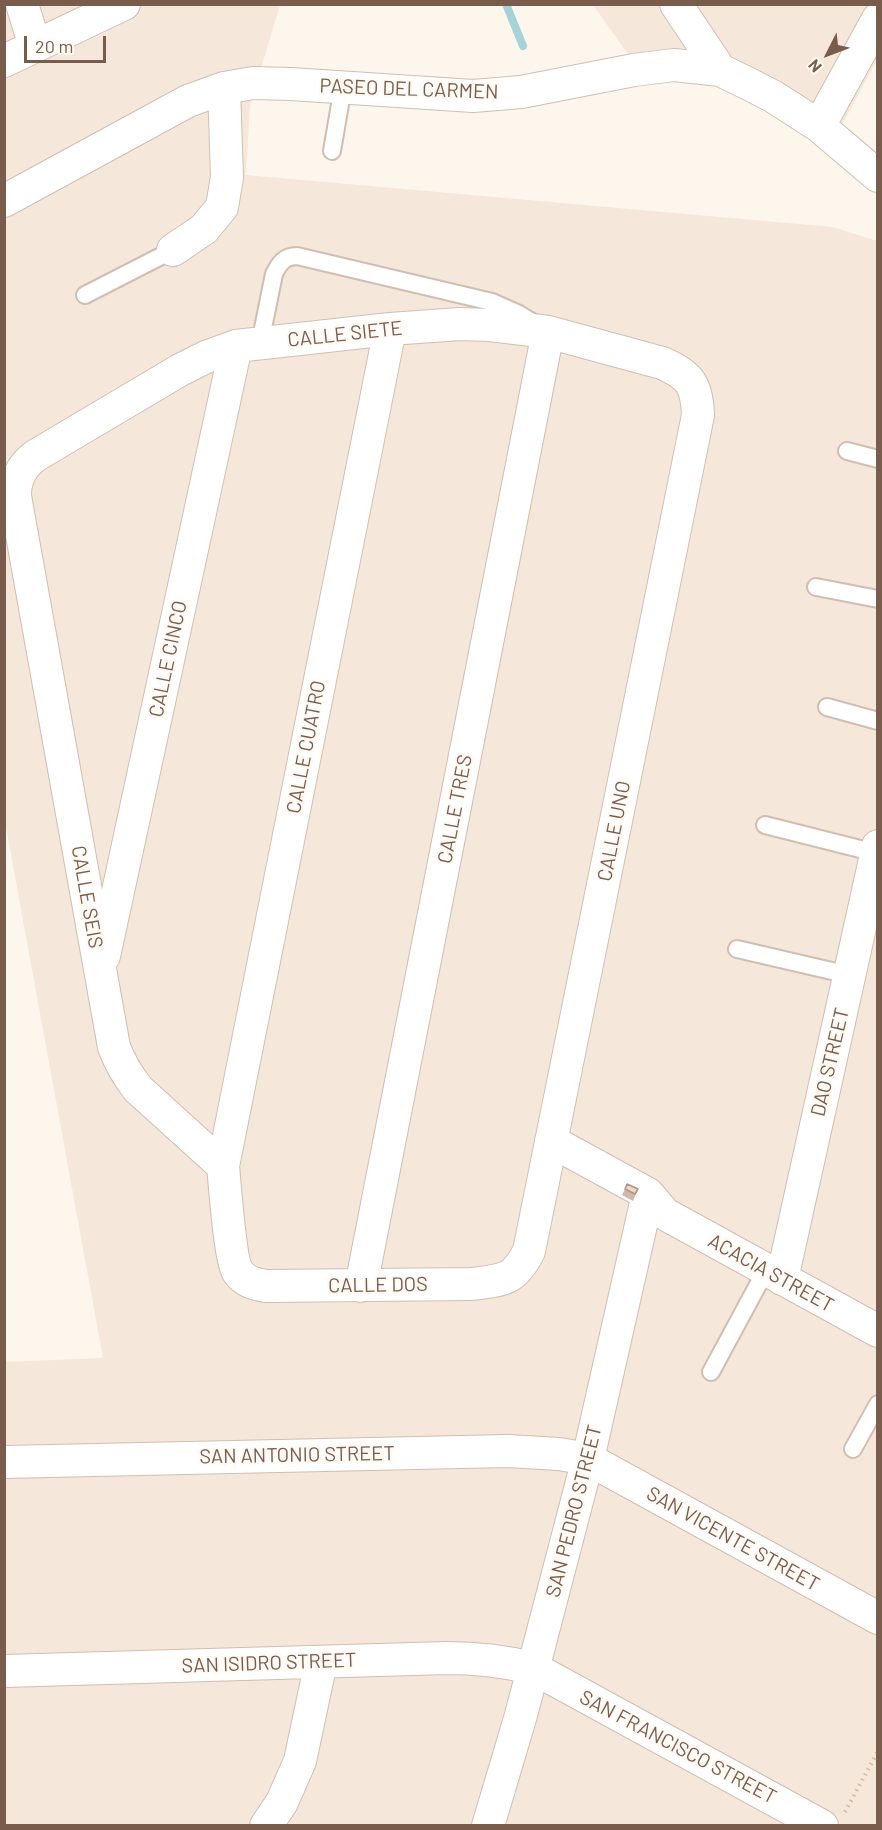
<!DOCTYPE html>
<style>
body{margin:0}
#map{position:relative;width:882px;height:1830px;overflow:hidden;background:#fdf6ec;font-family:Barlow,sans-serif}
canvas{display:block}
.frame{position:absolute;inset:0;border:6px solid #7a5c4d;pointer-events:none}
.north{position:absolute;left:798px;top:24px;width:60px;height:60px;-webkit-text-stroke:4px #fffaf3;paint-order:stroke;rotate:228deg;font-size:16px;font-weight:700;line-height:24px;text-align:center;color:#7a5c4d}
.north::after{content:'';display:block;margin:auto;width:21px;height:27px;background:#7a5c4d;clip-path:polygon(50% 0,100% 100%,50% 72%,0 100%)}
.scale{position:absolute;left:24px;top:36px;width:82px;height:27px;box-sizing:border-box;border:3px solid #7a5c4d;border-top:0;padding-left:8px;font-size:18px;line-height:21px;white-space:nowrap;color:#7a5c4d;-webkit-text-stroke:4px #fffaf3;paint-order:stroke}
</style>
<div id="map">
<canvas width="882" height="1830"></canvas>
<div class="frame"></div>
<div class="north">N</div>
<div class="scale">20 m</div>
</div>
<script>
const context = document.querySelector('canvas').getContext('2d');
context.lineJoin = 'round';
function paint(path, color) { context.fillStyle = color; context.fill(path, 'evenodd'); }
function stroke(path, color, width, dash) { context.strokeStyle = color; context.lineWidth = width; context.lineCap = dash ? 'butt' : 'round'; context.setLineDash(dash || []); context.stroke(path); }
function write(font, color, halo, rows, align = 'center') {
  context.font = font + ' Barlow,sans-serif'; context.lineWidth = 4.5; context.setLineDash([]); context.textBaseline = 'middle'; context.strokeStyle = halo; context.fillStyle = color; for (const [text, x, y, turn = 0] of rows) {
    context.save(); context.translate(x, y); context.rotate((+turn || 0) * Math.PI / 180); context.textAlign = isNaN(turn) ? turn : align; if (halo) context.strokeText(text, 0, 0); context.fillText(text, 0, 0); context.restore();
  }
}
paint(new Path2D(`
 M 5,5 L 280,5 L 250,105 L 246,175 L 833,227 L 877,241 L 877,1825 L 5,1825 L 4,1362 L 103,1358 L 5,822 Z
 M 593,5 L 877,5 L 877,60 L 842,125 L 726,56 L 679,48 L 628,54 Z`), '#f5e8da');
stroke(new Path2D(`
 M 506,4 L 523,46`), '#a5d3da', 8);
const service = new Path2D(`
 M 332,151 L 343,87
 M 85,295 L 173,250
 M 260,343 L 274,274 C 279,264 284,256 297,256 L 492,302 L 519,314 L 534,323
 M 847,451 L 878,459
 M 816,587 L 878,599
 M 827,707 L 878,721
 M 765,825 L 876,853
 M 737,949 L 849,975
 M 711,1372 L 766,1270
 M 853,1449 L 878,1404`);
const minor = new Path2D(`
 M 22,4 L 35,46
 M 676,4 L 720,70
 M 4,61 L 124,4
 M 819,126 L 878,19
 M 4,201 L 188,101 L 224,88 L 253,83 L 291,84 L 473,96 L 521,92 L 634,70 L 674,65 L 720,70 L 749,84 L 774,97 L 819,126 L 878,176
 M 173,250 L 204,229 L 222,207 L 227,177 L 224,88
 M 104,956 L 236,346
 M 551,1141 L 648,1194 L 665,1214 L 878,1331
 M 223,1166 L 138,1089 C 127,1075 120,1063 114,1047 L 15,496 C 15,479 21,467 35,456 L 180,370 L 206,357 L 236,346 L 390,329 L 460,324 L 490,325 L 548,332 L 662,363 C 690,375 697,385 698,415 L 529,1251 C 514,1281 503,1280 472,1284 L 266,1286 C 255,1284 245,1282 238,1272 C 230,1261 225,1185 223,1166 L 390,329
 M 782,1279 L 878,846
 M 361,1286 L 548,332
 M 4,1462 L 508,1451 L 559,1454 L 588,1459 L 878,1618
 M 4,1671 L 447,1658 C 478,1658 503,1661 533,1668 L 822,1826
 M 266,1826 L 282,1802 L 300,1761 L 321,1662
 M 488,1826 L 521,1715 L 588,1459 L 648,1194`);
stroke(service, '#d1beb0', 20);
stroke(minor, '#d1beb0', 34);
stroke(new Path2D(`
 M 845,1812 L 878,1751`), '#d9b8a5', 4, [1.5, 4.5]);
stroke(service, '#fff', 16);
stroke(minor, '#fff', 32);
paint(new Path2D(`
 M 625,1189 L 638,1189 L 633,1201 L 622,1195 Z`), '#d1b7a8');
const building = new Path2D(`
 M 627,1184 L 638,1189 L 635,1194 L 625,1189 Z`);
paint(building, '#f3d5c3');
stroke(building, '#aa9588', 1.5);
write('20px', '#7a5c4d', '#fffaf3', [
 ["PASEO DEL CARMEN",409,89,2],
 ["CALLE SIETE",345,334,-6],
 ["CALLE CINCO",168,659,-78],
 ["CALLE CUATRO",306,747,-79],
 ["CALLE TRES",455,809,-79],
 ["CALLE UNO",614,831,-79],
 ["CALLE SEIS",87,897,80],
 ["DAO STREET",830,1062,-77],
 ["ACACIA STREET",771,1273,29],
 ["CALLE DOS",378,1285,-1],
 ["SAN ANTONIO STREET",297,1455,-1],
 ["SAN PEDRO STREET",574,1511,-76],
 ["SAN VICENTE STREET",733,1539,29],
 ["SAN ISIDRO STREET",269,1663,-2],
 ["SAN FRANCISCO STREET",678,1747,28]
]);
</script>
